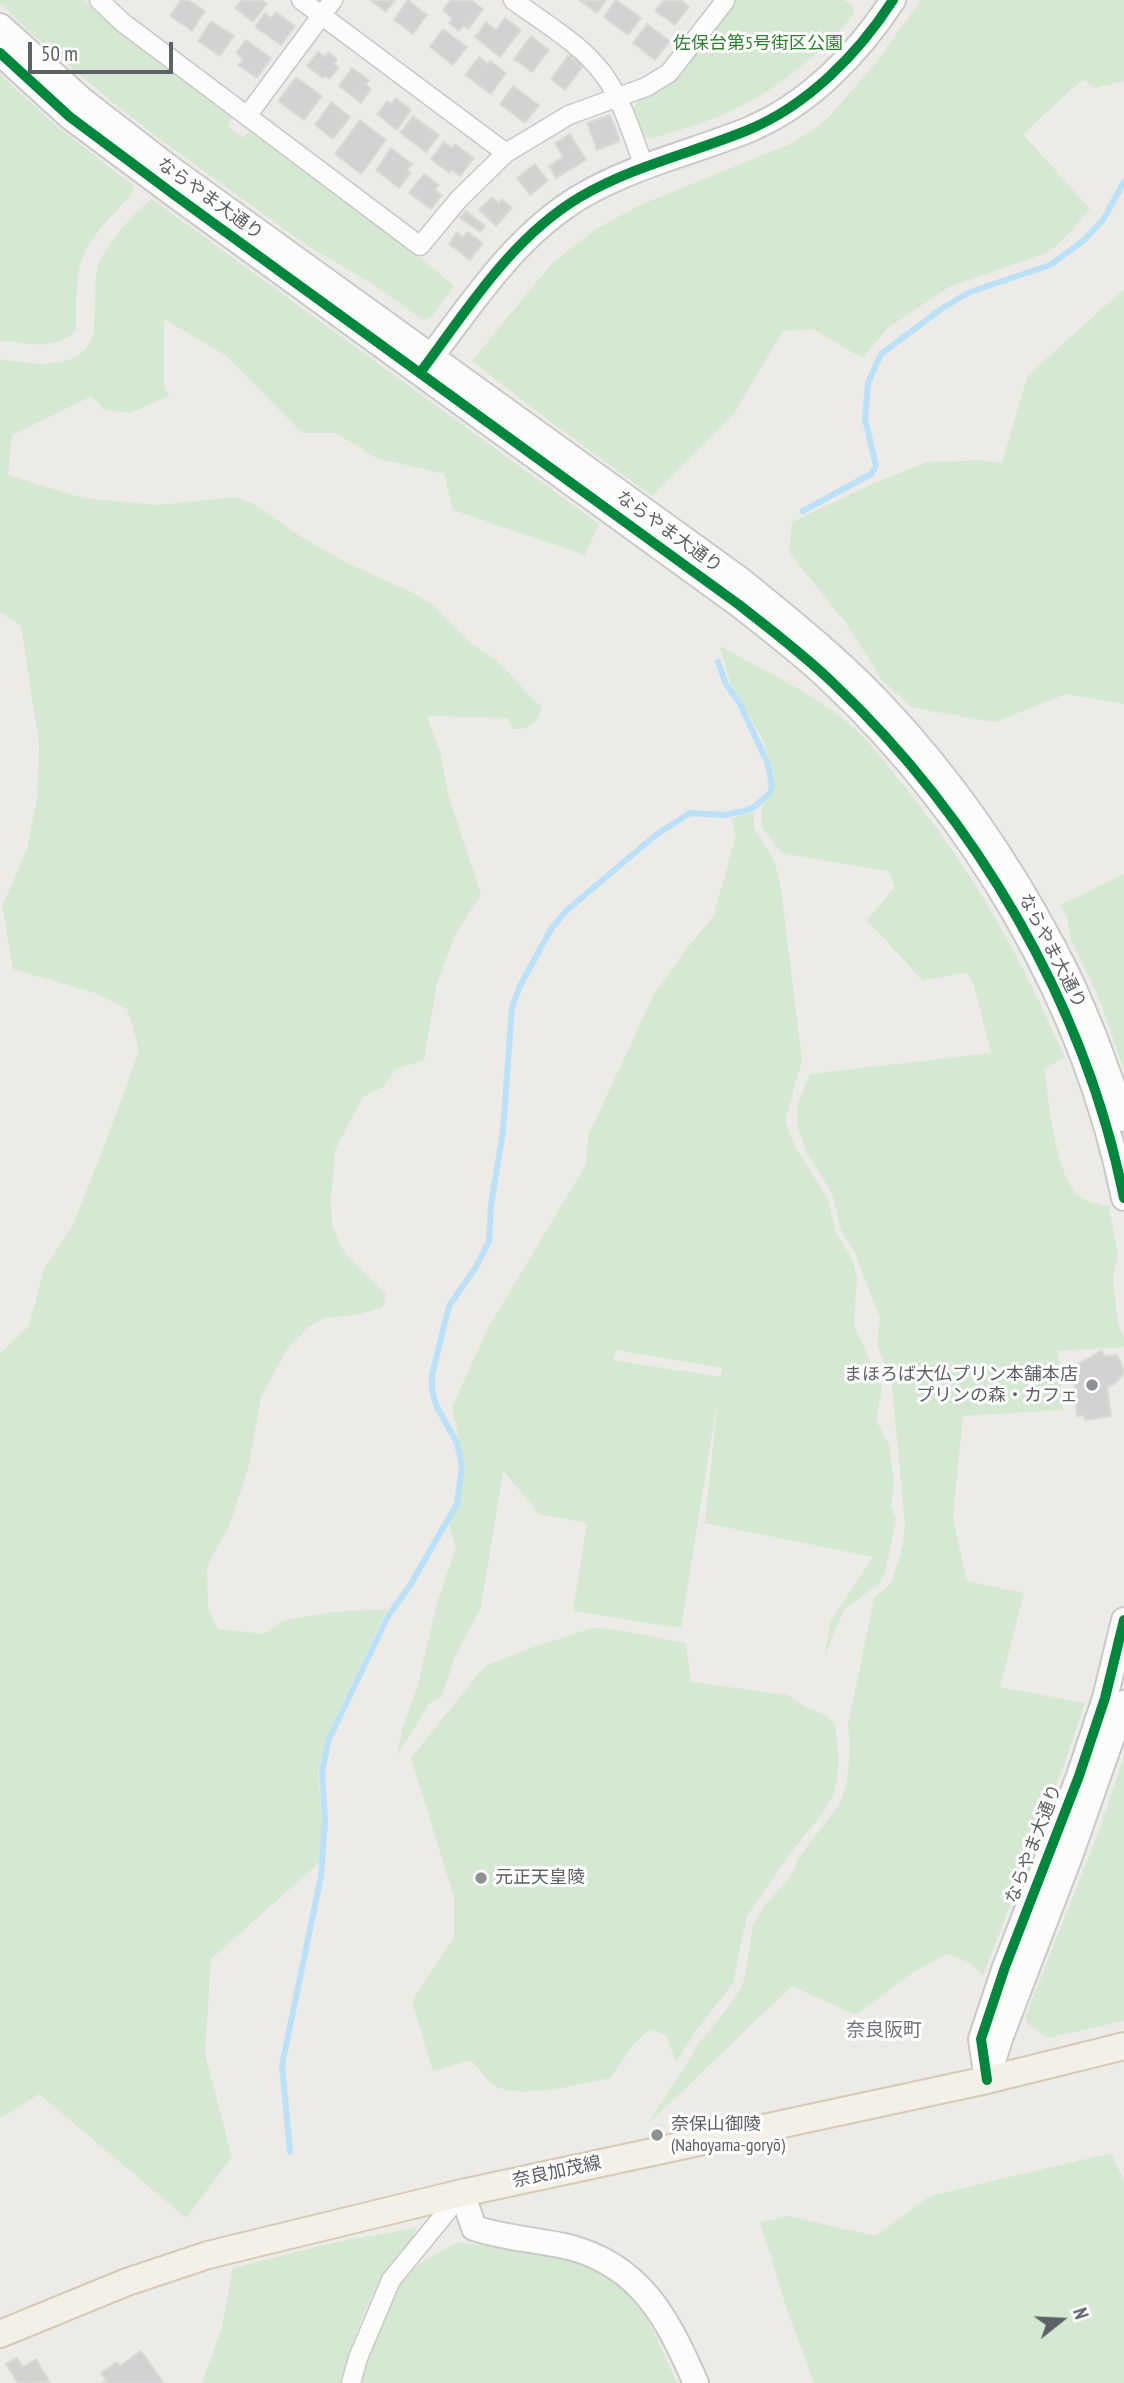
<!DOCTYPE html>
<meta charset="utf-8">
<style>
body{margin:0}
#map{position:relative;width:1124px;height:2383px;overflow:hidden;background:#ecebe7;font-family:"PT Sans Narrow",sans-serif}
canvas{display:block}
.north{position:absolute;left:1026px;top:2285px;width:70px;height:70px;-webkit-text-stroke:5px #fff;paint-order:stroke;rotate:72deg;font-size:19px;font-weight:700;line-height:28px;text-align:center;color:#5c6166}
.north::after{content:'';display:block;margin:auto;width:24px;height:32px;background:#5c6166;clip-path:polygon(50% 0,100% 100%,50% 72%,0 100%)}
.scale{position:absolute;left:28px;top:42px;width:145px;height:32px;box-sizing:border-box;border:4px solid #5c6166;border-top:0;padding-left:9px;font-size:21px;line-height:24px;white-space:nowrap;color:#5c6166;-webkit-text-stroke:5px #fff;paint-order:stroke}
</style>
<div id="map">
<canvas width="1124" height="2383"></canvas>
<div class="north">N</div>
<div class="scale">50 m</div>
</div>
<script>
const context = document.querySelector('canvas').getContext('2d');
context.lineJoin = 'round';
function paint(path, color) { context.fillStyle = color; context.fill(path, 'evenodd'); }
function stroke(path, color, width, dash) { context.strokeStyle = color; context.lineWidth = width; context.lineCap = dash ? 'butt' : 'round'; context.setLineDash(dash || []); context.stroke(path); }
function write(font, color, halo, rows, align = 'center') {
  context.font = font + ' "PT Sans Narrow","Noto Sans JP",sans-serif'; context.lineWidth = 6; context.setLineDash([]); context.textBaseline = 'middle'; context.strokeStyle = halo; context.fillStyle = color; for (const [text, x, y, turn = 0] of rows) {
    context.save(); context.translate(x, y); context.rotate((+turn || 0) * Math.PI / 180); context.textAlign = isNaN(turn) ? turn : align; if (halo) context.strokeText(text, 0, 0); context.fillText(text, 0, 0); context.restore();
  }
}
paint(new Path2D(`
 M 0,0 L 84,0 L 147,54 L 232,118 L 227,126 L 243,138 L 250,131 L 422,259 L 454,286 L 431,318 L 423,320 L 371,283 L 308,246 L 158,138 L 112,102 L 26,29 L 0,3 Z
 M 736,0 L 844,0 L 852,5 L 854,14 C 817,57 776,92 722,115 C 700,125 674,131 650,139 L 642,136 L 632,111 L 638,99 L 654,93 L 676,78 Z
 M 921,0 L 1124,0 L 1124,81 L 1095,88 L 1083,79 L 1023,134 L 1090,209 L 1060,243 L 1046,253 L 949,287 L 889,327 L 862,358 L 813,329 L 783,331 L 733,415 L 652,496 L 544,417 L 472,361 L 552,263 L 596,229 L 640,205 L 790,144 L 823,123 L 875,64 Z
 M 0,75 L 59,128 L 134,186 L 131,195 C 115,213 94,232 84,254 C 74,277 77,306 76,330 C 57,351 25,344 0,340 Z
 M 152,199 L 599,524 L 585,555 L 453,510 L 444,474 L 376,458 L 336,433 L 302,433 L 225,355 L 164,319 L 164,386 L 169,396 L 130,413 L 104,410 L 92,396 L 12,435 L 8,475 L 82,498 L 158,505 L 236,497 L 256,505 L 298,535 L 345,562 L 413,593 L 433,605 L 472,644 L 496,660 L 542,708 C 537,724 530,729 513,729 L 507,718 L 427,716 L 440,751 L 448,794 L 481,894 L 455,935 L 437,984 L 424,1060 L 396,1069 L 383,1087 L 363,1097 L 335,1150 L 331,1200 L 332,1225 L 344,1252 L 386,1294 L 382,1308 L 356,1315 L 325,1318 L 308,1327 L 287,1349 L 261,1397 L 249,1465 L 229,1527 L 207,1566 L 208,1608 L 218,1629 L 264,1634 L 282,1621 L 333,1612 L 387,1609 L 326,1738 L 318,1771 L 322,1823 L 319,1863 L 211,1959 L 205,2054 L 232,2157 L 186,2218 L 39,2094 L 0,2119 L 0,1354 L 29,1326 L 44,1269 L 73,1225 L 111,1128 L 139,1050 L 127,1009 L 98,994 L 13,969 L 2,906 L 27,849 L 37,798 L 39,744 L 21,626 L 0,612 L 0,359 C 30,363 79,374 92,337 C 95,329 94,318 95,310 C 96,296 94,279 98,266 C 104,246 135,211 152,199 Z
 M 1124,289 L 1124,704 L 1066,694 L 995,722 L 913,708 L 882,680 L 846,623 L 789,552 L 792,522 L 870,485 L 927,462 L 981,460 L 1002,463 L 1028,375 Z
 M 720,646 C 762,670 810,691 847,722 C 868,739 886,764 903,785 C 974,872 1020,955 1065,1058 L 1044,1068 C 1049,1098 1055,1182 1082,1198 C 1090,1203 1101,1204 1109,1207 L 1118,1254 L 1113,1278 L 1118,1323 L 1124,1338 L 1124,1347 L 1058,1351 L 1063,1410 L 963,1416 L 953,1518 L 967,1581 L 1024,1593 L 1000,1687 L 1085,1703 L 1065,1762 L 983,1976 L 969,1962 L 946,1954 L 912,1973 L 856,2015 L 792,1986 L 648,2124 L 700,2042 L 728,2008 L 741,1988 L 745,1977 L 753,1925 L 764,1906 L 791,1876 L 799,1857 L 839,1805 L 847,1783 L 850,1746 L 848,1725 L 874,1598 L 891,1583 L 903,1545 L 905,1524 L 892,1388 L 877,1344 L 880,1319 L 855,1253 L 841,1230 L 832,1193 L 807,1153 L 797,1127 L 797,1104 L 810,1074 L 991,1053 L 974,985 L 966,972 L 923,981 L 867,920 L 895,887 L 888,871 L 782,853 L 761,827 L 762,807 L 772,793 L 774,777 L 762,738 L 731,685 Z
 M 754,812 L 754,828 L 774,860 L 781,888 L 802,1060 L 785,1122 L 795,1147 L 828,1199 L 836,1233 L 852,1259 L 857,1276 L 854,1325 L 882,1388 L 876,1420 L 889,1445 L 894,1482 L 891,1505 L 896,1520 L 885,1573 L 878,1584 L 843,1611 L 825,1656 L 830,1622 L 873,1557 L 705,1523 L 718,1396 L 681,1628 L 573,1611 L 587,1523 L 540,1514 L 503,1471 L 481,1607 L 454,1659 L 442,1696 L 430,1703 L 397,1755 L 403,1726 L 417,1688 L 436,1607 L 456,1547 L 448,1523 L 459,1504 L 465,1468 L 452,1407 L 486,1332 L 586,1164 L 588,1136 L 654,994 L 688,947 L 713,917 L 736,836 L 731,818 ZM 616,1350 L 722,1368 L 722,1369 L 720,1377 L 613,1360 Z
 M 1124,874 L 1124,1069 L 1098,996 L 1071,940 L 1067,917 L 1060,905 Z
 M 592,1628 L 612,1629 L 686,1643 L 691,1682 L 788,1695 L 806,1707 L 823,1714 L 835,1724 L 839,1762 L 836,1785 L 833,1796 L 822,1814 L 793,1850 L 747,1916 L 733,1983 L 696,2031 L 676,2062 L 666,2035 L 650,2029 L 634,2044 L 610,2078 C 580,2084 528,2098 499,2088 C 489,2084 479,2068 471,2060 L 433,2071 L 412,2001 L 454,1937 L 454,1897 L 411,1758 L 485,1666 L 534,1647 Z
 M 1124,1756 L 1124,2021 L 1048,2038 L 1027,2023 L 1025,2018 L 1098,1833 Z
 M 1111,2153 L 1124,2181 L 1124,2383 L 814,2383 L 786,2307 L 760,2222 L 789,2216 L 875,2236 L 930,2196 Z
 M 416,2228 C 410,2251 392,2267 378,2287 C 363,2308 347,2357 343,2383 L 202,2383 L 222,2327 L 233,2268 L 336,2242 Z
 M 456,2243 L 494,2246 L 574,2260 L 597,2270 L 617,2285 L 643,2308 L 677,2383 L 356,2383 L 397,2284 L 422,2262 Z`), '#d5e9d2');
stroke(new Path2D(`
 M 803,511 L 871,474 L 876,466 L 865,419 L 868,383 L 881,354 L 941,309 L 970,292 L 1050,265 L 1083,241 L 1103,220 L 1124,182
 M 290,2152 L 282,2065 L 321,1876 L 325,1821 L 322,1771 L 329,1739 L 388,1616 L 409,1587 L 457,1504 L 462,1467 L 457,1443 L 436,1405 L 432,1389 L 432,1375 L 449,1306 L 476,1267 L 489,1241 L 491,1205 L 503,1131 L 512,1007 L 520,986 L 551,929 L 567,910 L 657,834 L 690,813 L 724,815 L 744,811 L 754,807 L 770,793 L 772,786 L 768,764 L 740,704 L 726,684 L 718,662`), '#bae1f8', 6);
const building = new Path2D(`
 M 181,0 L 188,0 L 205,11 L 192,31 L 170,16 Z
 M 242,0 L 262,0 L 267,4 L 253,22 L 235,8 Z
 M 370,0 L 395,0 L 386,12 Z
 M 408,0 L 427,15 L 413,34 L 394,20 Z
 M 451,0 L 471,0 L 483,9 L 468,29 L 463,26 L 459,31 L 449,23 L 452,18 L 443,10 Z
 M 579,0 L 606,0 L 597,13 Z
 M 616,0 L 641,18 L 628,35 L 604,17 Z
 M 664,0 L 681,0 L 689,7 L 675,25 L 655,11 Z
 M 276,12 L 295,26 L 281,45 L 255,27 L 265,13 L 271,18 Z
 M 505,18 L 521,30 L 500,57 L 475,37 L 486,22 L 496,30 Z
 M 211,21 L 234,36 L 220,56 L 198,41 Z
 M 647,24 L 670,41 L 655,60 L 633,43 Z
 M 443,29 L 467,47 L 453,65 L 430,47 Z
 M 531,36 L 549,50 L 532,72 L 514,59 Z
 M 246,40 L 271,58 L 257,78 L 238,65 L 243,59 L 236,53 Z
 M 318,52 L 325,57 L 328,52 L 337,59 L 334,64 L 339,67 L 330,79 L 325,76 L 323,78 L 307,66 Z
 M 569,55 L 583,66 L 565,90 L 551,79 Z
 M 479,57 L 488,64 L 490,61 L 506,73 L 491,94 L 465,75 Z
 M 352,68 L 369,80 L 366,84 L 371,89 L 361,103 L 339,86 Z
 M 296,77 L 322,96 L 304,120 L 278,101 Z
 M 513,86 L 539,105 L 525,123 L 500,104 Z
 M 396,98 L 411,110 L 397,130 L 377,114 L 387,101 L 391,104 Z
 M 331,102 L 350,117 L 333,139 L 315,125 Z
 M 610,115 L 620,141 L 597,150 L 587,123 Z
 M 413,116 L 439,135 L 426,152 L 400,133 Z
 M 360,120 L 386,140 L 361,174 L 335,154 Z
 M 570,134 L 586,160 L 556,178 L 549,166 L 563,157 L 555,143 Z
 M 444,142 L 452,148 L 455,144 L 474,158 L 460,176 L 452,170 L 450,173 L 431,159 Z
 M 391,148 L 412,164 L 407,170 L 411,173 L 399,188 L 376,170 Z
 M 535,164 L 548,181 L 530,195 L 517,178 Z
 M 424,174 L 439,185 L 435,190 L 442,195 L 431,209 L 409,193 Z
 M 492,197 L 499,203 L 502,199 L 512,208 L 496,226 L 479,210 Z
 M 466,211 L 485,226 L 480,232 L 460,218 Z
 M 457,232 L 463,237 L 467,232 L 483,243 L 470,260 L 449,244 Z
 M 1102,1350 L 1104,1356 L 1117,1355 L 1124,1370 L 1122,1376 L 1113,1385 L 1107,1386 L 1111,1416 L 1085,1420 L 1084,1415 L 1077,1416 L 1073,1367 Z
 M 141,2351 L 164,2383 L 102,2383 L 106,2380 L 101,2373 L 117,2362 L 120,2366 Z
 M 17,2358 L 23,2367 L 36,2359 L 50,2382 L 18,2383 L 6,2364 Z`);
paint(building, '#d3d2d0');
stroke(building, '#dcdad6', 2);
const street = new Path2D(`
 M 99,0 L 122,22 L 420,246 L 459,199 L 506,153 L 569,115 L 646,87 L 669,73 L 725,1 L 724,0
 M 301,0 L 506,153
 M 513,0 C 545,24 586,46 608,81 C 624,106 633,137 644,166
 M 247,116 L 333,0
 M 351,2383 L 358,2358 L 391,2280 L 462,2193`);
const secondary = new Path2D(`
 M 0,26 L 81,99 L 166,165 L 741,580 C 790,620 840,660 883,706 C 951,778 1008,861 1054,948 C 1083,1002 1104,1061 1124,1119
 M 0,53 L 70,117 L 176,196 L 738,604 C 770,629 803,654 832,682 C 976,818 1085,1004 1124,1198
 M 422,369 C 469,308 512,238 580,197 C 632,166 691,153 748,130 C 808,105 858,54 893,0
 M 988,2076 L 1001,2036 L 1070,1856 L 1124,1703
 M 987,2080 L 981,2039 L 1005,1967 L 1079,1776 L 1105,1698 L 1124,1620
 M 462,2193 L 474,2228 C 505,2238 537,2240 569,2247 C 642,2266 668,2320 696,2383`);
const primary = new Path2D(`
 M 0,2334 L 127,2282 L 208,2255 L 462,2193 L 987,2080 L 1124,2046`);
stroke(street, '#c8c8c8', 21);
stroke(secondary, '#c9c9c9', 28);
stroke(primary, '#d5cab4', 30);
stroke(street, '#fcfcfb', 18);
stroke(secondary, '#fcfcfb', 24);
stroke(primary, '#f3f0e8', 26);
stroke(new Path2D(`
 M 0,53 L 70,117 L 176,196 L 738,604 C 770,629 803,654 832,682 C 976,818 1085,1004 1124,1198
 M 420,373 C 467,310 511,238 580,197 C 633,166 692,153 748,130 C 808,105 858,54 893,0
 M 987,2080 L 981,2039 L 1005,1967 L 1079,1776 L 1105,1698 L 1124,1620`), '#00873e', 10);
for (const [x, y, r, color] of [
 [1092,1385,7,"#8e9193"],
 [481,1878,7,"#8e9193"],
 [657,2135,7,"#8e9193"]
]) { const dot = new Path2D(); dot.arc(x, y, r, 0, 2 * Math.PI); context.fillStyle = color; context.fill(dot); stroke(dot, '#fff', 2.5); }
write('18px', '#318230', '#fff', [
 ["佐保台第5号街区公園",758,44]
]);
write('18px', '#5c6166', '#fff', [
 ["ならやま大通り",210,199,36],
 ["ならやま大通り",669,532,36],
 ["ならやま大通り",1052,951,63],
 ["ならやま大通り",1034,1844,-69],
 ["奈良加茂線",557,2172,-12]
]);
write('18px', '#5c6166', '#fff', [
 ["まほろば大仏プリン本舗本店",1078,1375,"right"],
 ["プリンの森・カフェ",1078,1396,"right"],
 ["元正天皇陵",495,1878],
 ["奈保山御陵",671,2125],
 ["(Nahoyama-goryō)",671,2146]
], 'left');
write('19px', '#6d7378', '#fff', [
 ["奈良阪町",884,2031]
]);
</script>
